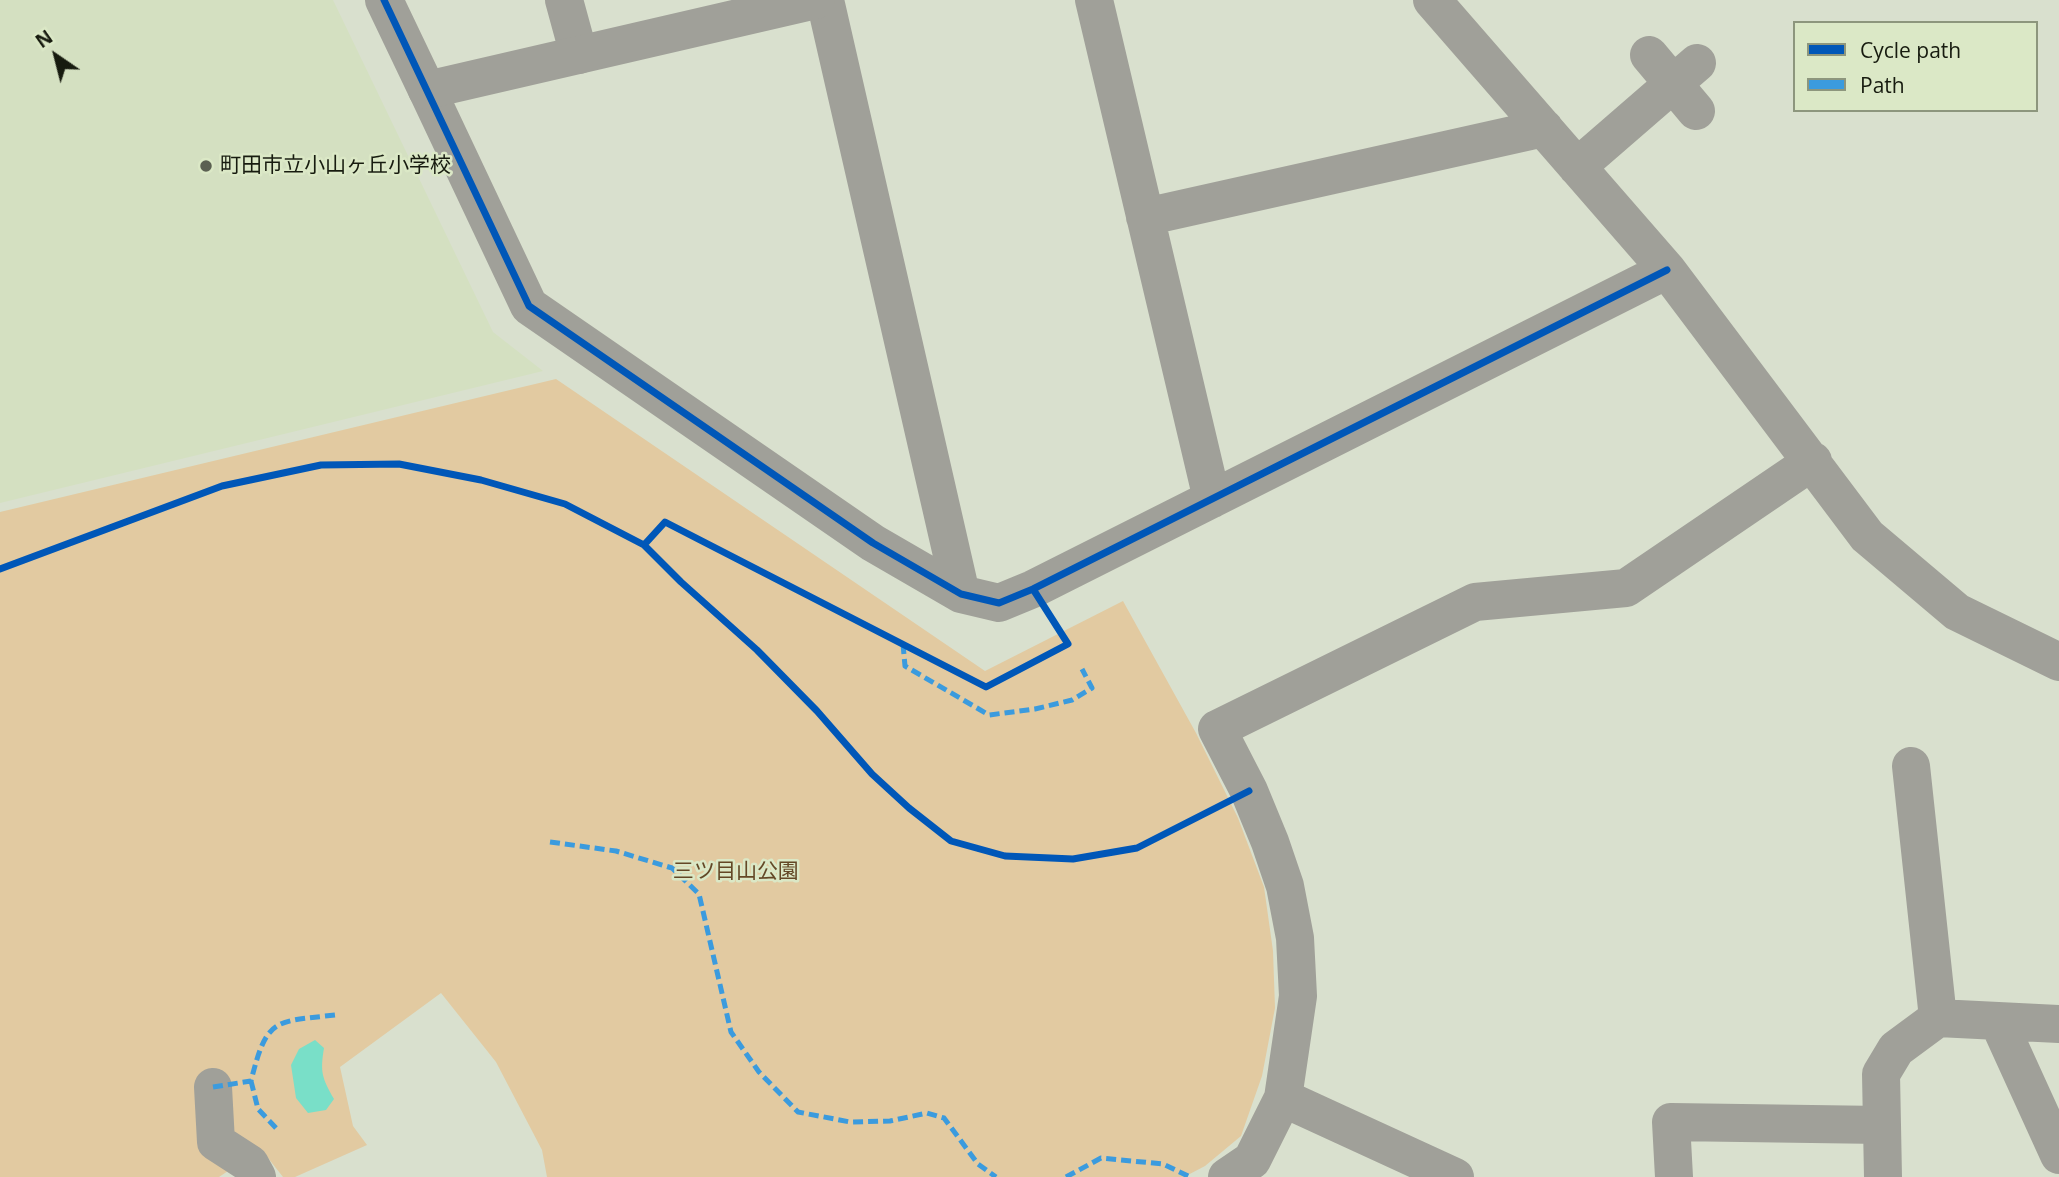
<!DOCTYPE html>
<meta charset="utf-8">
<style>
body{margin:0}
#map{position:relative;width:2059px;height:1177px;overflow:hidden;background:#d9e0ce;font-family:"Open Sans",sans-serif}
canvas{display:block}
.legend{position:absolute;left:1793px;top:21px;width:245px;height:91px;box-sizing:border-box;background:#dbe8c6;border:2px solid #8d967d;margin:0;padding:9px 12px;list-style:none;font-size:21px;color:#171b0f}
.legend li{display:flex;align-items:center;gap:14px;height:35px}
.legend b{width:35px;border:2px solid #8d967d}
.north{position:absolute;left:21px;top:21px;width:70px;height:70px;-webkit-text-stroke:5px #dbe8c6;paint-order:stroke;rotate:325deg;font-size:19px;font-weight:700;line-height:28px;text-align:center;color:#171b0f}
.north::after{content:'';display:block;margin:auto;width:24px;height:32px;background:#171b0f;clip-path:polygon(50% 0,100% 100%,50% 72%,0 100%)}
</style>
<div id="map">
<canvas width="2059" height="1177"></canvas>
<ul class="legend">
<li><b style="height:9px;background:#0057b8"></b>Cycle path</li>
<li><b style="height:9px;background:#3b9bde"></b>Path</li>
</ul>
<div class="north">N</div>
</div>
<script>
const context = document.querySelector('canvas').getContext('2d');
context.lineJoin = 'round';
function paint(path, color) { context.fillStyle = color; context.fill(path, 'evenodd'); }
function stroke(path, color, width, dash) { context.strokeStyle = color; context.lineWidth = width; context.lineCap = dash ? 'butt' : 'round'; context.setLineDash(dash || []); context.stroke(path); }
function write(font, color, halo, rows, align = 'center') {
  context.font = font + ' "Open Sans","Noto Sans JP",sans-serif'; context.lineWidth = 5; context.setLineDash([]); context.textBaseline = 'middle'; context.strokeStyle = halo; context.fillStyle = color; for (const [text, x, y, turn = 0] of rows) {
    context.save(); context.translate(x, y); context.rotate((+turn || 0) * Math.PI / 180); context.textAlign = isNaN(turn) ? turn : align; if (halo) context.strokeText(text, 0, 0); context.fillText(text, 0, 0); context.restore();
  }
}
paint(new Path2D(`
 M 0,0 L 333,0 L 493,332 L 543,371 L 0,503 Z`), '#d4e0c1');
paint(new Path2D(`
 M 556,379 L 985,671 L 1123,601 L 1196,733 L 1238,818 L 1264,887 L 1273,951 L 1275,1008 L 1262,1076 L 1241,1136 L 1205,1166 L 1184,1177 L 547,1177 L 542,1150 L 496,1062 L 441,993 L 340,1067 L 353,1126 L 367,1145 L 295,1177 L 283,1177 L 261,1149 L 219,1177 L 0,1177 L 0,512 Z`), '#e2caa1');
paint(new Path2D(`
 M 315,1040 L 324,1048 C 320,1072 322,1078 334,1099 L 326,1110 L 308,1113 L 296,1098 L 291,1065 L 299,1049 Z`), '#79dfc8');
stroke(new Path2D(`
 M 564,0 L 579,55
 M 825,0 L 961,594
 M 1094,0 L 1212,499
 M 1432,0 L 1667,270 L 1867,536 L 1957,612 L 2059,662
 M 1649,55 L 1696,111
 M 427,90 L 529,306 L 873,543 L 961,594 L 999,603 L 1033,589 L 1667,270
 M 1577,167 L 1697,63
 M 1145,217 L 1544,128
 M 1911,766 L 1938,1018
 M 1998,1021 L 2059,1155
 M 213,1087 L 216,1142 L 250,1164 L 257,1177
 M 1283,1098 L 1455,1177
 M 1227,1177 L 1252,1160 L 1283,1098 L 1298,996 L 1295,938 L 1285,886 L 1270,842 L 1249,791 L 1217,729 L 1475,602 L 1626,588 L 1813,461
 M 1674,1177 L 1671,1122 L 1882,1125
 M 1883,1177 L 1881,1074 L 1896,1049 L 1938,1018 L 2059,1024`), '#a0a099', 38);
stroke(new Path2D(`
 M 384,0 L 427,90 L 816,0`), '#a0a099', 38);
stroke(new Path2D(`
 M 903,644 L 905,666 L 989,715 L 1035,709 L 1072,700 L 1092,688 L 1082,669
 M 550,842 L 616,851 L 672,868 L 699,894 L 731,1032 L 759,1072 L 798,1112 L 850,1122 L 890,1121 L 927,1113 L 944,1118 L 978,1164 L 996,1177
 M 251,1081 L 258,1109 L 277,1129
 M 213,1087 L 251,1081 C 267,1017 274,1022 335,1015
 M 1066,1177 L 1101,1158 L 1163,1164 L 1190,1177`), '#3b9bde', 5, [10, 5]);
stroke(new Path2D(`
 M 384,0 L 529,306 L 873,543 L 961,594 L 999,603 L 1033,589 L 1667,270
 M 644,545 L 665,522 L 986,687 L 1068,644 L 1033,589
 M 0,569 L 222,486 L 321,465 L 399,464 L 481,480 L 565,504 L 644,545 L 681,582 L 757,650 L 817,711 L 872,774 L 909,808 L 951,841 L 1005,856 L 1073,859 L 1137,848 L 1249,791`), '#0057b8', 7);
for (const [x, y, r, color] of [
 [206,166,7,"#5b6052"]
]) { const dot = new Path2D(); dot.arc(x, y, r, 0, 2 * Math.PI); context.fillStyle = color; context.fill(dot); stroke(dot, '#dbe8c6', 2.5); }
write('21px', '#171b0f', '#dbe8c6', [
 ["町田市立小山ヶ丘小学校",220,166]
], 'left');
write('21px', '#644826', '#dbe8c6', [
 ["三ツ目山公園",736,872]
]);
</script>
